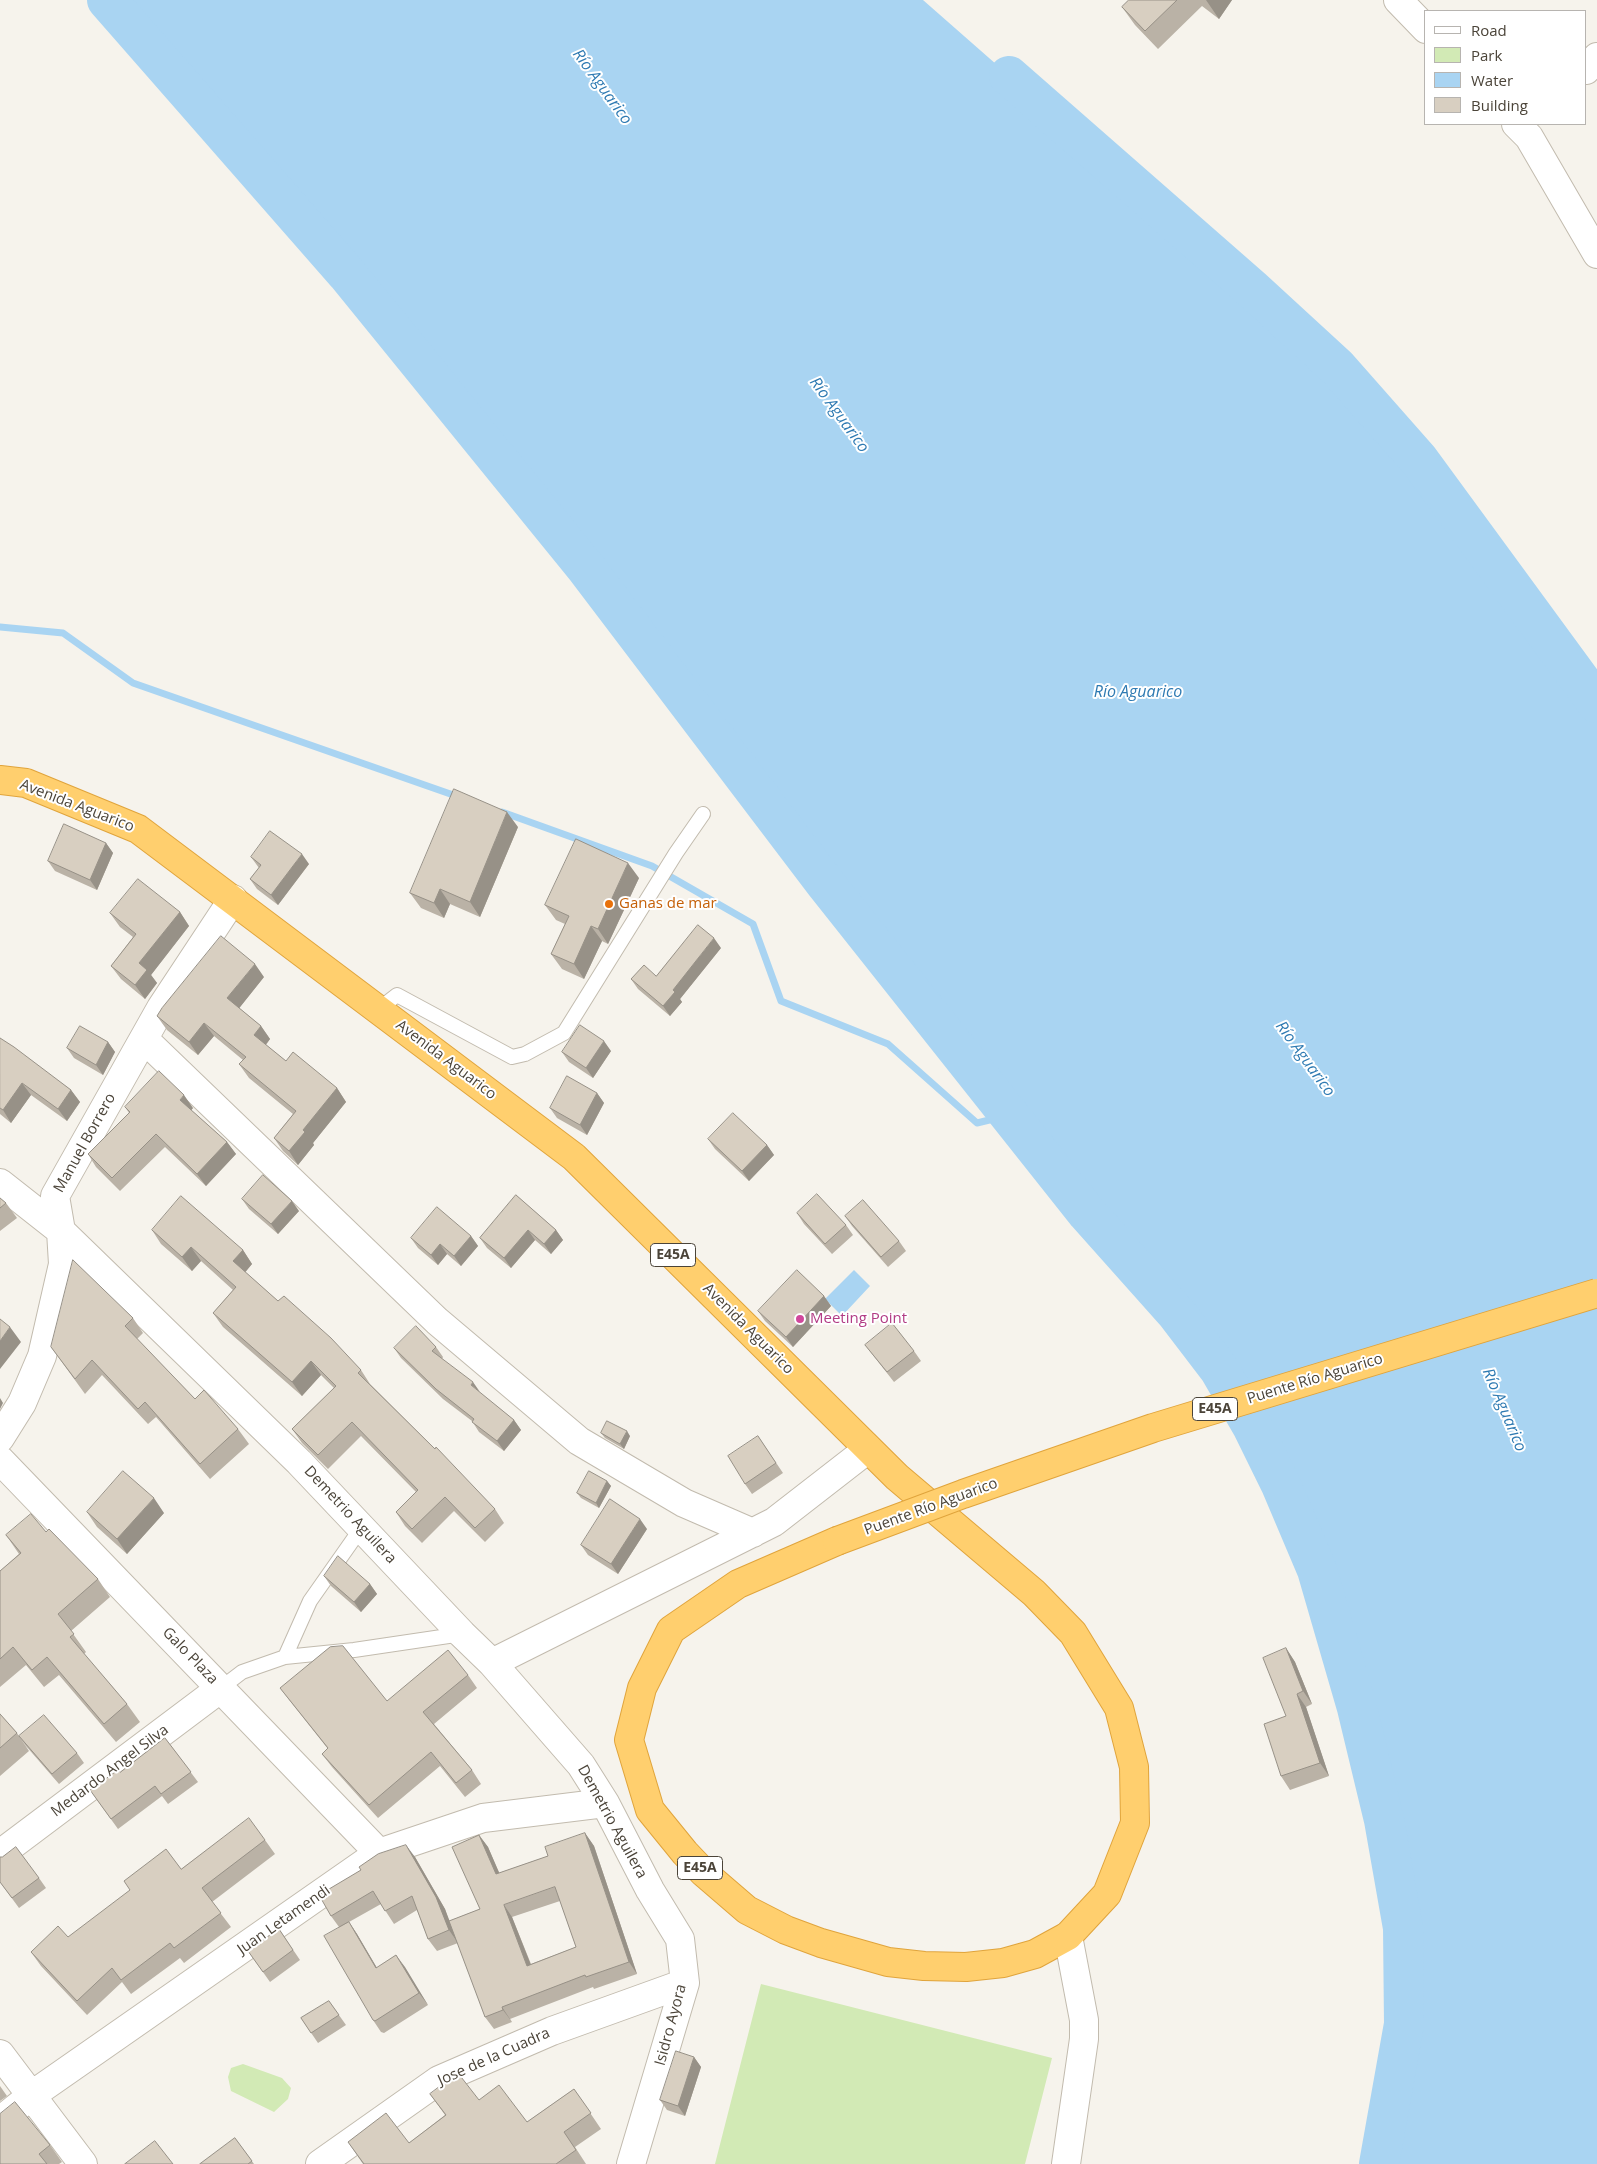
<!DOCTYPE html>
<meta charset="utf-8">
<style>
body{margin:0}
#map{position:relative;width:1597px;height:2164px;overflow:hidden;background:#f6f3ec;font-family:"Open Sans",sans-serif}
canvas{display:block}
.legend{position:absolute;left:1424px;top:10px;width:162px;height:115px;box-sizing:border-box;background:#fff;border:1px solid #b7b4b0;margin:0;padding:6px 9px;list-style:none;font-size:15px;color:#4b4439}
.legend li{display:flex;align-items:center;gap:10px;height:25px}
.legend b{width:25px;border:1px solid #b7b4b0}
</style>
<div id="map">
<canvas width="1597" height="2164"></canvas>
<ul class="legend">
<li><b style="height:6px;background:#fff"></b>Road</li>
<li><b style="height:14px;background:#d2eab5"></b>Park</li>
<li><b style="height:14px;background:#a9d4f2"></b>Water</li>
<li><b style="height:14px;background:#d8cfc1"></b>Building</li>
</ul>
</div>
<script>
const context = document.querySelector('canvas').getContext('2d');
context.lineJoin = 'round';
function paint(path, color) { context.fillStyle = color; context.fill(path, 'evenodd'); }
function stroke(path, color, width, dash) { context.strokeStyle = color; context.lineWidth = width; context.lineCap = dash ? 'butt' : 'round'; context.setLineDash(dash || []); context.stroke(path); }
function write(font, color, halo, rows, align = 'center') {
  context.font = font + ' "Open Sans",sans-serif'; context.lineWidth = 4; context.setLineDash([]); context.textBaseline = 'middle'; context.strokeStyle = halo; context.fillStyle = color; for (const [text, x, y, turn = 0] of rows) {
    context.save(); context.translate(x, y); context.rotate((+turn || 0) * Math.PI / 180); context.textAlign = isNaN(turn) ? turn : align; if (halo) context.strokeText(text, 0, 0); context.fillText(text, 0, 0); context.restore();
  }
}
paint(new Path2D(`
 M 761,1984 L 1052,2058 L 1025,2164 L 715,2164 Z
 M 243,2064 L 282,2078 L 291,2088 L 288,2099 L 274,2112 L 231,2091 L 228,2077 L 231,2068 Z`), '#d2eab5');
paint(new Path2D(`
 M 107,0 L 923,0 L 1251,288 L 1337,367 L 1419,460 L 1597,703 L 1597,2164 L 1379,2164 L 1404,2024 L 1403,1928 L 1384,1820 L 1357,1708 L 1317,1570 L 1281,1485 L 1252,1426 L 1219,1369 L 1177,1314 L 1087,1213 L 825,883 L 586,568 L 347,274 Z
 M 854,1270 L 870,1286 L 842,1316 L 825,1299 Z`), '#a9d4f2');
stroke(new Path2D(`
 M 0,627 L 63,633 L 133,683 L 459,797
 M 502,812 L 652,866 L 753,924 L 781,1001 L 888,1044 L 977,1123 L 1018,1113`), '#a9d4f2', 7);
stroke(new Path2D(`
 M 107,0 L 347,274 L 586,568 L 825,883 L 1087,1213 L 1177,1314 L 1219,1369 L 1252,1426 L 1281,1485 L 1317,1570 L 1357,1708 L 1384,1820 L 1403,1928 L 1404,2024 L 1379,2164
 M 1009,76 L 1251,288 L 1337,367 L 1419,460 L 1597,703`), '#a9d4f2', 40);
const lane = new Path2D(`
 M 379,1009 L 397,995 L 512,1057 L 525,1054 L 564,1033 L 676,853 L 703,814
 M 285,1657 L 310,1601 L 362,1527
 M 221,1688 L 242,1672 L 285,1657 L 354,1650 L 462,1634`);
const street = new Path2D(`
 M 1398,0 L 1426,29
 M 1586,70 L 1597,57
 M 1516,124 L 1529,137 L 1597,254
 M 144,1039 L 437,1321 L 579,1441 L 684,1503 L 753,1533
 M 0,1183 L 61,1231 L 299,1462 L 462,1634 L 492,1663 L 581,1765 L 605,1803 L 650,1890 L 680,1939 L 685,1983 L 631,2164
 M 0,1438 L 22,1403 L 42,1356 L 63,1264 L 61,1231 L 55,1196 L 161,1008 L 233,899
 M 0,1460 L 379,1853
 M 492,1663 L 774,1522 L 868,1449
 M 0,1854 L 221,1688
 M 0,2054 L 83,2164
 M 0,2121 L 32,2095 L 379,1853 L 483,1818 L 605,1803
 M 320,2164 L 439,2080 L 552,2031 L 685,1983
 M 1066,2164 L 1084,2039 L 1084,2020 L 1068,1936`);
const highway = new Path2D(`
 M 0,780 L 26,783 L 138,829 L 574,1157 L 897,1477 L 1034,1593 L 1073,1633 L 1119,1708 L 1134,1767 L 1135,1823 L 1107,1894 L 1068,1936 L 1035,1954 L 1003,1963 L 966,1967 L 924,1966 L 888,1962 L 821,1943 L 786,1930 L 747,1910 L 704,1873 L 685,1853 L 650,1810 L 629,1740 L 642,1688 L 671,1630 L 738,1584 L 837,1541`);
stroke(lane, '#c2bbae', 16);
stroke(street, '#c2bbae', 30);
stroke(highway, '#e0a43c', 30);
stroke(lane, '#fff', 14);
stroke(street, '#fff', 28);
stroke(highway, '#ffcf6e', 28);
const highwayBridge = new Path2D(`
 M 837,1541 L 963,1494 L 1153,1428 L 1597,1293`);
stroke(highwayBridge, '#e0a43c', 30, []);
stroke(highwayBridge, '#ffcf6e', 28);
paint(new Path2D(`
 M 1129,0 L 1232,0 L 1219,19 L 1202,6 L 1158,49 L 1135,25 L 1122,7 Z
 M 518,827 L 480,917 L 450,904 L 444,918 L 421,908 L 410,893 Z
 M 106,843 L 113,853 L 97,890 L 55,871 L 48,861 Z
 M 251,857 L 309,864 L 278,905 L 257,889 L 250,879 L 259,868 Z
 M 639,878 L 608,944 L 602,941 L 584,979 L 562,969 L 551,954 L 565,924 L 556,920 L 545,905 Z
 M 180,912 L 189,926 L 151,975 L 157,983 L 145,999 L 121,979 L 111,966 L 133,937 L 120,927 L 110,913 Z
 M 721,948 L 680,999 L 682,1002 L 670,1016 L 638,989 L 631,979 L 656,976 Z
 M 264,977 L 239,1008 L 261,1026 L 270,1039 L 266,1045 L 286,1061 L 337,1088 L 346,1102 L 313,1143 L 314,1145 L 298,1165 L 283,1151 L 274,1138 L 293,1114 L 249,1078 L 239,1064 L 243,1060 L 214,1036 L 198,1055 L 167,1030 L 157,1016 Z
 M 0,1038 L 71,1090 L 80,1102 L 67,1121 L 31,1095 L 11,1123 L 0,1114 Z
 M 108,1042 L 115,1052 L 103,1075 L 74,1058 L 67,1048 Z
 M 611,1051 L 593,1078 L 569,1062 L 562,1052 Z
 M 597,1093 L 604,1103 L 587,1135 L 557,1118 L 550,1108 Z
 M 125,1107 L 193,1108 L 191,1110 L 227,1142 L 236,1154 L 206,1186 L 165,1147 L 120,1191 L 96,1167 L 88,1154 L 129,1113 Z
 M 708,1139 L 767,1145 L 774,1155 L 749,1181 L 715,1149 Z
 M 516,1195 L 556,1230 L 563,1240 L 551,1254 L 535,1240 L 511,1268 L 487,1248 L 480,1238 Z
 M 0,1198 L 6,1203 L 17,1218 L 0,1231 Z
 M 242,1199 L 299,1211 L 278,1234 L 249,1209 Z
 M 797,1213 L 846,1225 L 853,1235 L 832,1254 L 804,1224 Z
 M 845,1216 L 899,1241 L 906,1251 L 888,1267 L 852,1226 Z
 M 152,1230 L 243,1250 L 252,1264 L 245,1272 L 278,1301 L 361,1370 L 370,1384 L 495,1509 L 504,1523 L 485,1542 L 454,1511 L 422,1543 L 405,1526 L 396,1512 L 416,1492 L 361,1436 L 328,1469 L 302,1443 L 292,1429 L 334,1388 L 321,1375 L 302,1396 L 223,1327 L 213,1313 L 233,1290 L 201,1261 L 192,1271 L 161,1244 Z
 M 471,1236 L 478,1246 L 461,1266 L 447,1254 L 438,1265 L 418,1248 L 411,1238 Z
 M 824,1296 L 831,1306 L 793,1347 L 765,1321 L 758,1311 Z
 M 133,1318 L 143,1333 L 137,1339 L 195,1399 L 238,1429 L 249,1444 L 210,1479 L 156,1417 L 148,1424 L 102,1375 L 85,1394 L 51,1347 Z
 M 865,1345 L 914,1351 L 921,1361 L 894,1382 Z
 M 436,1347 L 443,1357 L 442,1359 L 480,1393 L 514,1420 L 521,1430 L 504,1451 L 479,1432 L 472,1421 L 443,1399 L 401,1358 L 394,1348 Z
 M 601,1433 L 630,1436 L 624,1449 L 605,1438 Z
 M 758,1436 L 783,1473 L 752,1494 L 745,1484 Z
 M 607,1481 L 611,1486 L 599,1508 L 581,1498 L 577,1493 Z
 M 87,1512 L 164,1513 L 127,1554 L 97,1527 Z
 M 647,1529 L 618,1574 L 588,1555 L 581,1545 Z
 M 46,1532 L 98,1579 L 110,1597 L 71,1631 L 86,1652 L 84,1654 L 127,1704 L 140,1722 L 116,1742 L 59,1675 L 44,1687 L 26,1665 L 0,1687 L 0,1571 L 19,1554 L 6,1535 Z
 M 324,1576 L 370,1584 L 377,1594 L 361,1612 L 331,1586 Z
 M 1286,1648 L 1295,1662 L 1312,1704 L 1306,1707 L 1329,1776 L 1290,1790 L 1281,1776 L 1286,1716 Z
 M 468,1675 L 477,1688 L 434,1724 L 472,1770 L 481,1784 L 465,1797 L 440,1766 L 378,1818 L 332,1767 L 322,1754 L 328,1749 L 290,1701 L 280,1688 L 387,1701 Z
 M 0,1714 L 17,1733 L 29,1751 L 0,1776 Z
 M 19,1736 L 77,1753 L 84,1763 L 59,1784 L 26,1746 Z
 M 165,1738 L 198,1782 L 168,1804 L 162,1796 L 118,1829 L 90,1790 L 120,1772 Z
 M 585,1833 L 594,1846 L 637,1974 L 594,1989 L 593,1987 L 510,2019 L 512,2022 L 494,2029 L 485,2017 L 458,1943 L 437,1951 L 428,1939 L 417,1910 L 394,1924 L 381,1904 L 349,1922 L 357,1934 L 377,1968 L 396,1955 L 428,2005 L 384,2033 L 381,2032 L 373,2020 L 339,1927 L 331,1916 L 415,1857 L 445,1909 L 449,1921 L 480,1909 L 479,1835 L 488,1847 L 499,1873 L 548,1856 ZM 560,1901 L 576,1947 L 531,1964 L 512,1917 Z
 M 265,1840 L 275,1854 L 212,1902 L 231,1927 L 184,1963 L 180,1958 L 131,1994 L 122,1982 L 87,2015 L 41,1966 L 31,1952 L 68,1937 L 181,1869 Z
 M 0,1857 L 39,1878 L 46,1888 L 19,1908 L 0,1882 Z
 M 279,1929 L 300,1960 L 270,1982 L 248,1951 Z
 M 329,2001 L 346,2025 L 318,2043 L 301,2018 Z
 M 694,2057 L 701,2067 L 685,2116 L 667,2110 L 660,2100 Z
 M 0,2086 L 7,2096 L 0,2101 Z
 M 574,2089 L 601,2129 L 575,2147 L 586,2164 L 363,2164 L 348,2142 L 409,2143 L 445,2115 L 430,2094 L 479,2100 L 527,2122 Z
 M 235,2138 L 254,2164 L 200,2164 Z
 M 50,2145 L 62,2162 L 59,2164 L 0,2164 Z`), '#bab2a6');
paint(new Path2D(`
 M 1206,0 L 1232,0 L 1219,19 Z
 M 507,812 L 518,827 L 480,917 L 470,902 Z
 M 106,843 L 113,853 L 97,890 L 90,880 Z
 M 302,854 L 309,864 L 278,905 L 271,895 Z
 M 628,863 L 639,878 L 608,944 L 598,929 Z
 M 440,889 L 450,904 L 444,918 L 434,903 Z
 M 180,912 L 189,926 L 151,975 L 157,983 L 145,999 L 135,985 L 139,963 Z
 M 591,926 L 602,941 L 584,979 L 574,964 Z
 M 714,938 L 721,948 L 680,999 L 682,1002 L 670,1016 L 663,1006 L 673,990 Z
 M 255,964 L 264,977 L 237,1011 L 227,998 Z
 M 204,1023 L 214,1036 L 198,1055 L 189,1042 Z
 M 261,1026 L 270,1039 L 263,1048 L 254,1035 Z
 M 604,1041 L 611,1051 L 593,1078 L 586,1068 Z
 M 108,1042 L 115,1052 L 103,1075 L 96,1065 Z
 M 22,1083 L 31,1095 L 11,1123 L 3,1110 Z
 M 337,1088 L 346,1102 L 313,1143 L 314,1145 L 298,1165 L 289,1151 L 303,1130 Z
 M 71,1090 L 80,1102 L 67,1121 L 58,1109 Z
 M 597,1093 L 604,1103 L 587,1135 L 580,1125 Z
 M 184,1095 L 193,1108 L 189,1113 L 180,1100 Z
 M 227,1142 L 236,1154 L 206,1186 L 197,1174 Z
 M 767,1145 L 774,1155 L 749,1181 L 742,1171 Z
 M 292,1201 L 299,1211 L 278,1234 L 271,1224 Z
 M 528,1230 L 535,1240 L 511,1268 L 504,1258 Z
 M 556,1230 L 563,1240 L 551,1254 L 544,1244 Z
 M 471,1236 L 478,1246 L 461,1266 L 454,1256 Z
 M 440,1244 L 447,1254 L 438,1265 L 431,1255 Z
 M 191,1247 L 201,1261 L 192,1271 L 182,1257 Z
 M 243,1250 L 252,1264 L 243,1275 L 233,1261 Z
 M 824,1296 L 831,1306 L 793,1347 L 786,1337 Z
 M 10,1327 L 21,1342 L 0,1369 L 0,1341 Z
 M 311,1361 L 321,1375 L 302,1396 L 292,1382 Z
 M 473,1382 L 480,1392 L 471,1385 Z
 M 0,1398 L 3,1403 L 0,1409 Z
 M 514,1420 L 521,1430 L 504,1451 L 497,1441 Z
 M 627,1431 L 630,1436 L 624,1449 L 620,1444 Z
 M 607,1481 L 611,1486 L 599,1508 L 596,1503 Z
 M 154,1498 L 164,1513 L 127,1554 L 117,1539 Z
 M 640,1519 L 647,1529 L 618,1574 L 611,1564 Z
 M 370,1584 L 377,1594 L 361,1612 L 354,1602 Z
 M 1286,1648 L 1295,1662 L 1312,1704 L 1303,1691 Z
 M 1297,1694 L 1306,1707 L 1329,1776 L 1320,1763 Z
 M 585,1833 L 594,1846 L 637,1974 L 629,1962 Z
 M 479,1835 L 488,1847 L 505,1886 L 496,1874 Z
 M 406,1845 L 415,1857 L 445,1909 L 458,1943 L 449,1930 Z
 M 504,1905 L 512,1917 L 536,1978 L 527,1966 Z
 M 349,1922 L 357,1934 L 384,1980 L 376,1968 Z
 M 396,1955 L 405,1967 L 428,2005 L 419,1993 Z
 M 502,2007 L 512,2022 L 503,2010 Z
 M 694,2057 L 701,2067 L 685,2116 L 678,2106 Z`), '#979187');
const building = new Path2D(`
 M 1129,0 L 1177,0 L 1145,31 L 1122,7 Z
 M 454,789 L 507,812 L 470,902 L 440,889 L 434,903 L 410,893 Z
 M 64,824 L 106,843 L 90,880 L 48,861 Z
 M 270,831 L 302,854 L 271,895 L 250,879 L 261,865 L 251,857 Z
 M 576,839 L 628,863 L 598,929 L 591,926 L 574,964 L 551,954 L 569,916 L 545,905 Z
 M 138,879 L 180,912 L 139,963 L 147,970 L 135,985 L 111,966 L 136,934 L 110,913 Z
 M 698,925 L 714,938 L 673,990 L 675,992 L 663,1006 L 631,979 L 644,965 L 656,976 Z
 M 221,936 L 255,964 L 227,998 L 261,1026 L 254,1035 L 286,1061 L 293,1052 L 337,1088 L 303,1130 L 305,1132 L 289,1151 L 274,1138 L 296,1111 L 239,1064 L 246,1057 L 204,1023 L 189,1042 L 157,1016 L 162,1008 Z
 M 580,1025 L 604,1041 L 586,1068 L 562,1052 Z
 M 80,1026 L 108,1042 L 96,1065 L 67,1048 Z
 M 0,1038 L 14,1047 L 71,1090 L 58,1109 L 22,1083 L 3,1110 L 0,1108 Z
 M 159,1071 L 184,1095 L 180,1100 L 227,1142 L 197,1174 L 156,1134 L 112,1178 L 88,1154 L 130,1112 L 125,1107 Z
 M 567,1076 L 597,1093 L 580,1125 L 550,1108 Z
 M 733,1113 L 767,1145 L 742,1171 L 708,1139 Z
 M 263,1175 L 292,1201 L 271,1224 L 242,1199 Z
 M 817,1194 L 846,1225 L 825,1244 L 797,1213 Z
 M 516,1195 L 556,1230 L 544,1244 L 528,1230 L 504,1258 L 480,1238 Z
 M 181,1196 L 243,1250 L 233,1261 L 278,1301 L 284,1296 L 331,1338 L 361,1370 L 358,1373 L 435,1449 L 436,1447 L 495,1509 L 475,1528 L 445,1497 L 412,1529 L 396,1512 L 418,1490 L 352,1422 L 318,1455 L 292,1429 L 336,1386 L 311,1361 L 292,1382 L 213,1313 L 236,1287 L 191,1247 L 182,1257 L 152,1230 Z
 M 0,1198 L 6,1203 L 0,1208 Z
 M 863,1200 L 899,1241 L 881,1257 L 845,1216 Z
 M 437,1207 L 471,1236 L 454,1256 L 440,1244 L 431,1255 L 411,1238 Z
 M 73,1260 L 133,1318 L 125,1326 L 195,1399 L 204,1390 L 238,1429 L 200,1464 L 145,1402 L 138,1409 L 92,1360 L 75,1379 L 51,1347 Z
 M 797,1270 L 824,1296 L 786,1337 L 758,1311 Z
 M 0,1319 L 10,1327 L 0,1341 Z
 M 892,1323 L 914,1351 L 887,1372 L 865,1345 Z
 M 416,1326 L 436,1347 L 432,1351 L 473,1382 L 471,1385 L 514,1420 L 497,1441 L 472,1422 L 474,1419 L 436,1389 L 394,1348 Z
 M 607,1421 L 627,1431 L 620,1444 L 601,1433 Z
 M 758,1436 L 776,1463 L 745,1484 L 728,1456 Z
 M 123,1471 L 154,1498 L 117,1539 L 87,1512 Z
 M 589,1471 L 607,1481 L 596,1503 L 577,1493 Z
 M 610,1499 L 640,1519 L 611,1564 L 581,1545 Z
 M 31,1514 L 46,1532 L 49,1529 L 98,1579 L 58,1614 L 74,1634 L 70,1637 L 127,1704 L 104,1724 L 47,1657 L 32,1670 L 13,1647 L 0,1659 L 0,1571 L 21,1553 L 6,1535 Z
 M 338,1556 L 370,1584 L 354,1602 L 324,1576 Z
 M 343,1646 L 387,1701 L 448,1650 L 468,1675 L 423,1712 L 472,1770 L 456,1783 L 431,1752 L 369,1805 L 322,1754 L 328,1748 L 280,1688 L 330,1647 Z
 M 1286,1648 L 1303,1691 L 1297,1694 L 1320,1763 L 1281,1776 L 1264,1724 L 1286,1716 L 1263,1658 Z
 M 0,1714 L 17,1733 L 0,1748 Z
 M 44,1715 L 77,1753 L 52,1774 L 19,1736 Z
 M 165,1738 L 191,1772 L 161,1794 L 155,1786 L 111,1819 L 90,1790 L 118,1770 L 120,1772 Z
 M 249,1818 L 265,1840 L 202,1888 L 221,1913 L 174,1948 L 170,1943 L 121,1980 L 112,1968 L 77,2001 L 31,1952 L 58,1926 L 68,1937 L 130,1890 L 124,1881 L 166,1849 L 181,1869 Z
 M 585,1833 L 629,1962 L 586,1977 L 585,1975 L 502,2007 L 503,2010 L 485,2017 L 449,1921 L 480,1909 L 452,1847 L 479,1835 L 496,1874 L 548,1856 L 545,1847 ZM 555,1887 L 576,1947 L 527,1966 L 504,1905 Z
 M 406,1845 L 436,1897 L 449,1930 L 428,1939 L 412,1896 L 385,1911 L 373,1891 L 331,1916 L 319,1895 L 361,1870 L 359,1867 L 378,1854 Z
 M 16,1847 L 39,1878 L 12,1898 L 0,1882 L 0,1857 L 2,1857 Z
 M 349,1922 L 376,1968 L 396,1955 L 419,1993 L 375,2021 L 373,2020 L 324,1936 Z
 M 279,1929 L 293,1950 L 263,1972 L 248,1951 Z
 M 329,2001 L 339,2015 L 311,2033 L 301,2018 Z
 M 676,2051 L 694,2057 L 678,2106 L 660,2100 Z
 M 458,2073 L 479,2100 L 499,2085 L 527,2122 L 574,2089 L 591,2113 L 564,2132 L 576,2150 L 556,2164 L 364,2164 L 348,2142 L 386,2113 L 409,2143 L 446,2115 L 430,2094 Z
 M 15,2102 L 50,2145 L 39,2154 L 47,2164 L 0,2164 L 0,2114 Z
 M 235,2138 L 252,2161 L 248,2164 L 200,2164 Z
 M 155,2141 L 173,2164 L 125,2164 Z`);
paint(building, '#d8cfc1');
stroke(building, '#979187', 1);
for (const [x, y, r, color] of [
 [609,904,5,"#e8710a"],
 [800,1319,5,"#d1479c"]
]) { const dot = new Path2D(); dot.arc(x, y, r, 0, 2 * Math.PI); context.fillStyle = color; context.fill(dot); stroke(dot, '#fff', 2); }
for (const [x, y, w] of [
 [673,1255,45],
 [1215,1409,45],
 [700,1868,45]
]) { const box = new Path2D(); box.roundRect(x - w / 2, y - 11.5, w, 23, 4); context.fillStyle = '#fff'; context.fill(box); stroke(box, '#4b4439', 1); }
write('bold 14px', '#4b4439', null, [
 ["E45A",673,1255],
 ["E45A",1215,1409],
 ["E45A",700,1868]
]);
write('15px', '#4b4439', '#fff', [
 ["Avenida Aguarico",77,806,21],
 ["Avenida Aguarico",446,1060,37],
 ["Manuel Borrero",85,1143,-61],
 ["Avenida Aguarico",748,1329,45],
 ["Puente Río Aguarico",1315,1379,-17],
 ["Puente Río Aguarico",931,1507,-20],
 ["Demetrio Aguilera",350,1515,47],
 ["Galo Plaza",190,1656,46],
 ["Medardo Angel Silva",110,1771,-37],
 ["Demetrio Aguilera",612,1822,61],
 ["Juan Letamendi",284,1920,-35],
 ["Isidro Ayora",671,2025,-75],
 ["Jose de la Cuadra",494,2057,-24]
]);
write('15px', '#c56008', '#fff', [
 ["Ganas de mar",619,904]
], 'left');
write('15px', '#b23c85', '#fff', [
 ["Meeting Point",810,1319]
], 'left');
write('italic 16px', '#2e7ab2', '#fff', [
 ["Río Aguarico",602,87,54],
 ["Río Aguarico",839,415,54],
 ["Río Aguarico",1138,692],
 ["Río Aguarico",1305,1059,54],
 ["Río Aguarico",1504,1410,67]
]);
</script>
